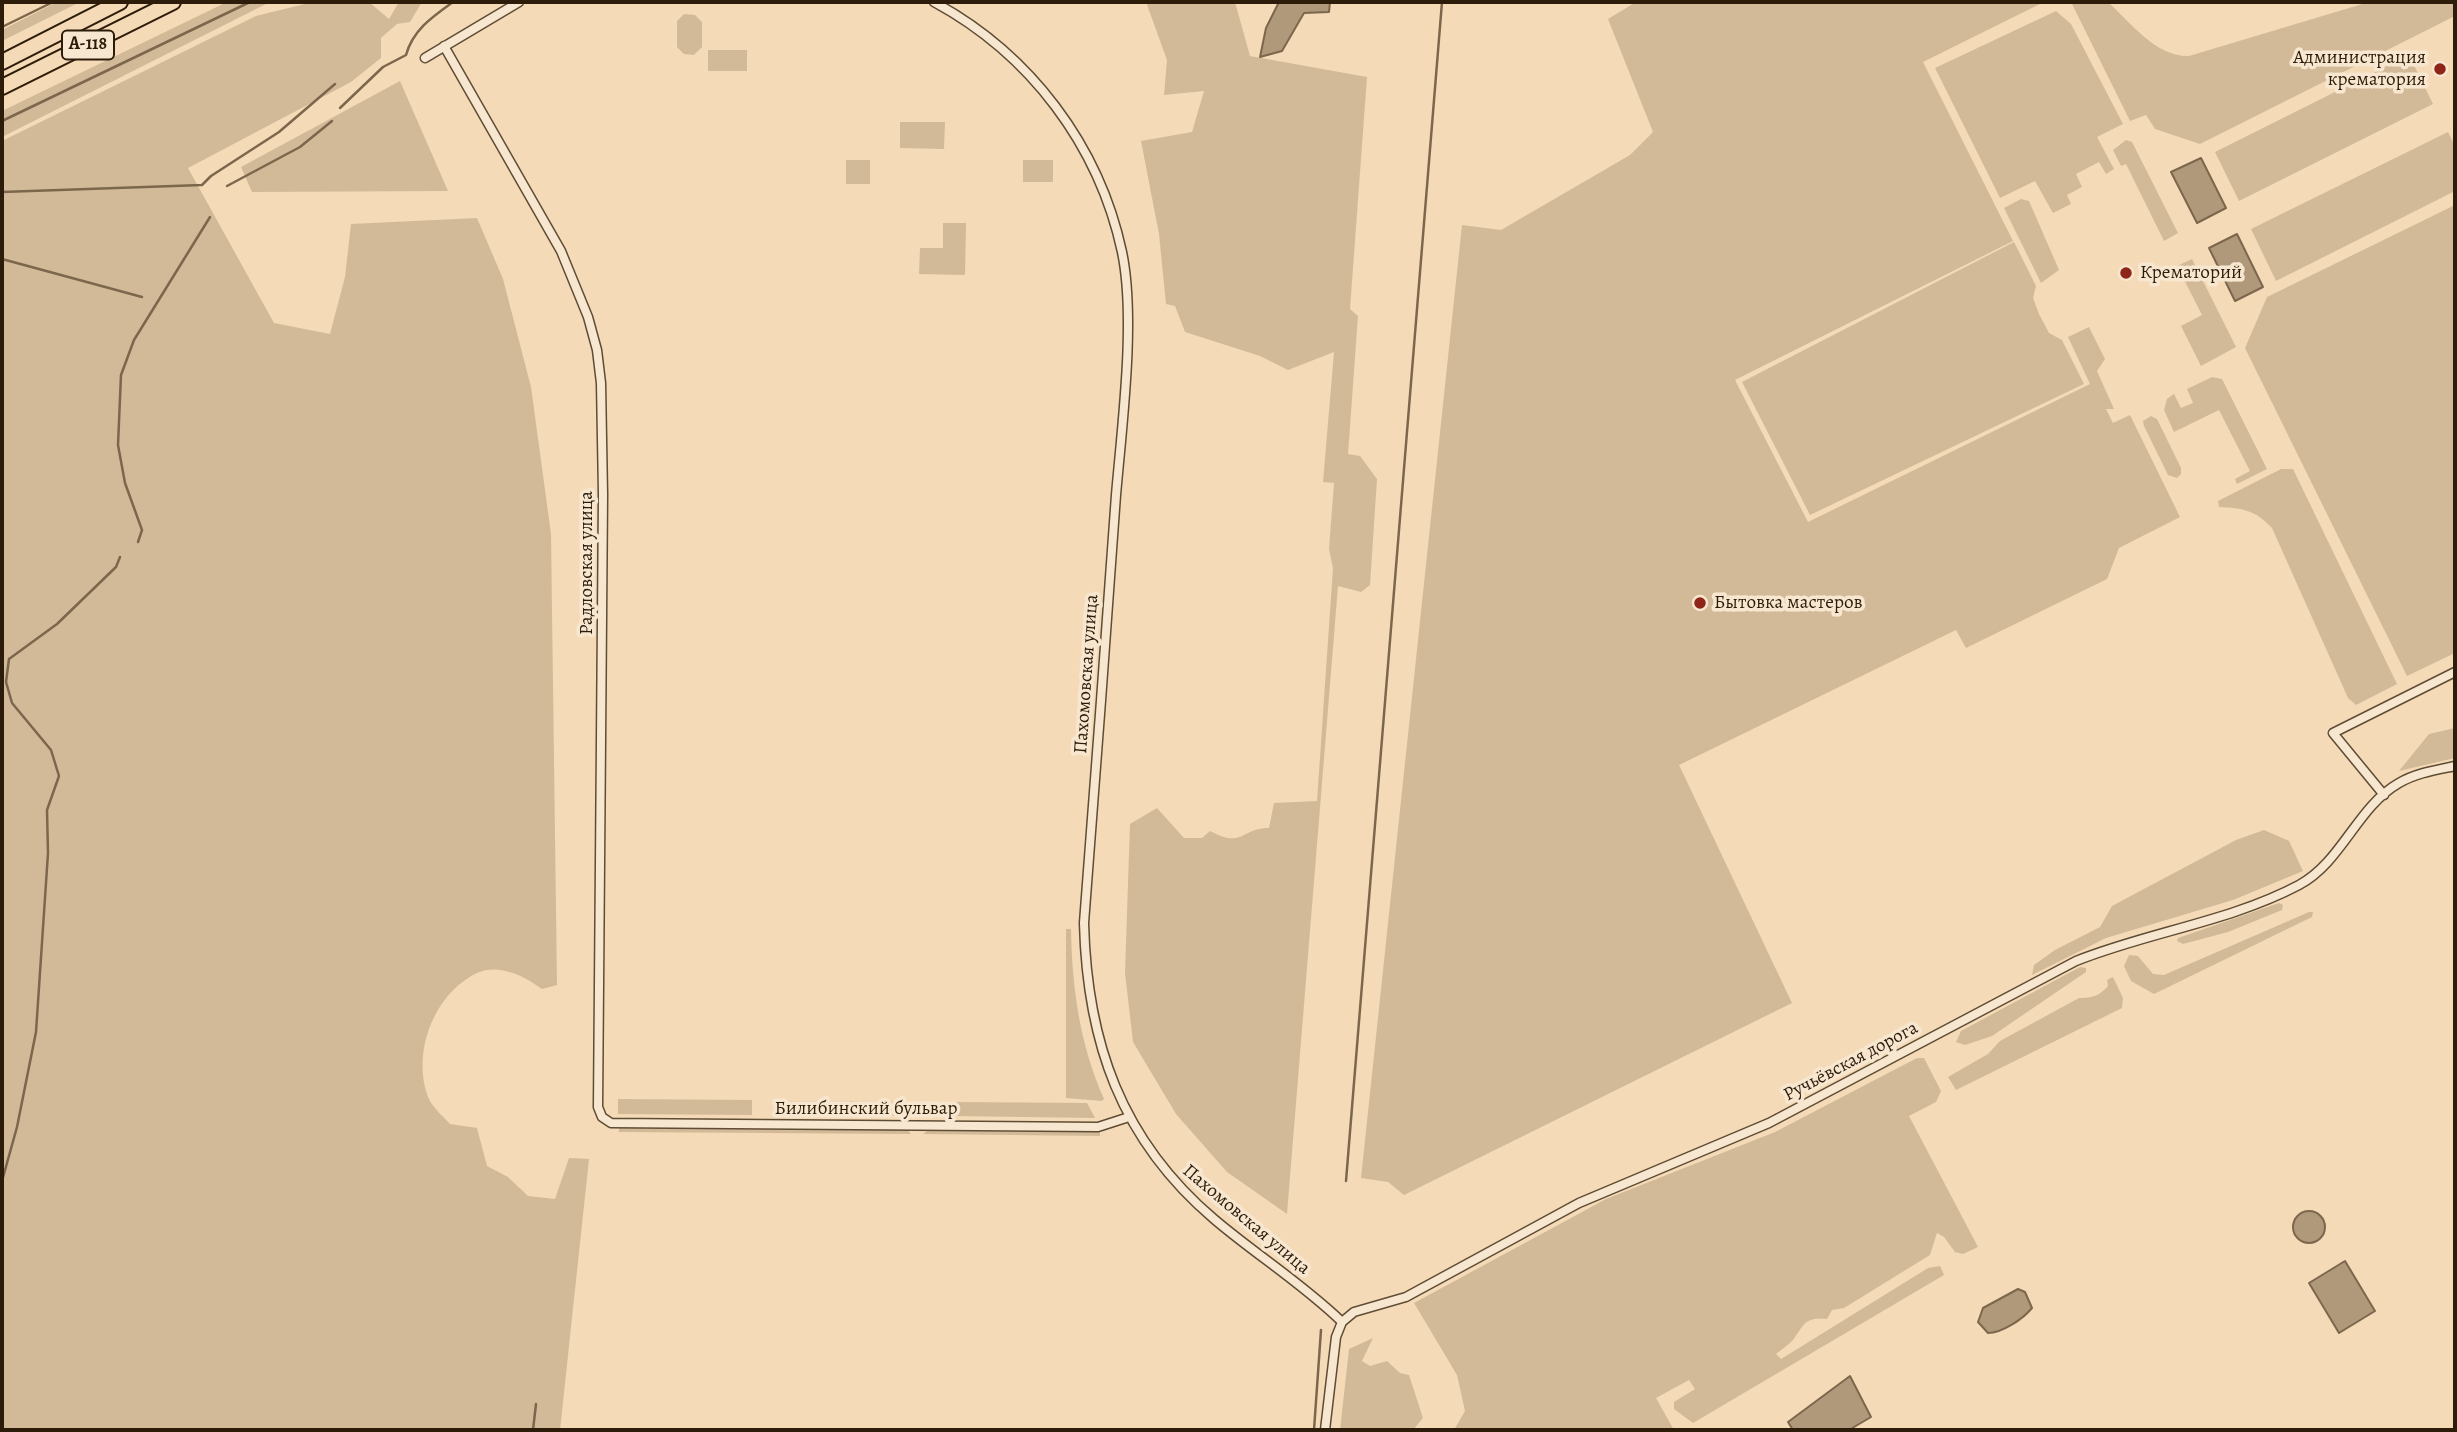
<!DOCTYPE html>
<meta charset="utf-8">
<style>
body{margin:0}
#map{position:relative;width:2457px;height:1432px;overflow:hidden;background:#f4dab6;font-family:Alegreya,serif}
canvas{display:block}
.frame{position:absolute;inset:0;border:4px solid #2d1c09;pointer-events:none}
</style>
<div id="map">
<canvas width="2457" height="1432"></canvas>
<div class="frame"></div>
</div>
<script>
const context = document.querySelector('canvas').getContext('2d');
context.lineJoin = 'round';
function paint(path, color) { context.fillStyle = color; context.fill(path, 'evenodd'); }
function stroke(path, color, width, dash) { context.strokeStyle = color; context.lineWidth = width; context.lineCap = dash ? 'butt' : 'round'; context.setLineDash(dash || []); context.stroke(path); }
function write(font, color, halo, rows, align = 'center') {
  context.font = font + ' Alegreya,serif'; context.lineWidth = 7; context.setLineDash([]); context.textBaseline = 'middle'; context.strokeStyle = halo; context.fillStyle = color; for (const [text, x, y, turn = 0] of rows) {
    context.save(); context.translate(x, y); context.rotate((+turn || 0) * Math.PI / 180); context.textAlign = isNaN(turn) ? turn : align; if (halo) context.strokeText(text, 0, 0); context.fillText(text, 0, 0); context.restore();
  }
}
paint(new Path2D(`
 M 80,2 L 2,41 L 2,30 L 57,2 Z
 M 227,2 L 270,2 L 2,137 L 2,111 Z
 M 313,2 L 369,2 L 389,19 L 399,2 L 422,2 L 410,22 L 397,24 L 381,38 L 381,58 L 351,82 L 188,168 L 274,323 L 330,334 L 345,277 L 351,224 L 477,218 L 503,279 L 531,387 L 551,534 L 557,985 L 542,989 C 524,976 499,963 477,973 C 433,994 411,1055 429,1099 C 433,1108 443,1116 450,1124 L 477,1128 L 487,1166 L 508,1177 L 528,1196 L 555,1199 L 569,1158 L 589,1159 L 560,1430 L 2,1430 L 2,141 L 256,16 Z
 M 1146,2 L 1235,2 L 1250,56 L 1367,77 L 1350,309 L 1358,316 L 1348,454 L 1360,456 L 1377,479 L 1370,585 L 1361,592 L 1338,586 L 1287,1214 L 1227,1172 L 1176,1114 L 1133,1042 L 1125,973 L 1130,824 L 1157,808 L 1184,838 L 1202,838 L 1210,831 C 1244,849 1240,828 1269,828 L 1274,803 L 1317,801 L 1333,568 L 1329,549 L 1334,483 L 1323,482 L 1334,352 L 1288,370 L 1260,356 L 1185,332 L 1175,306 L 1166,304 L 1159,234 L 1141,141 L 1192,132 L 1204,91 L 1164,95 L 1167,60 Z
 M 1636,2 L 2044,2 L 1923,62 L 2013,241 L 1735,380 L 1808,522 L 2090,384 L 2068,337 L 2089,327 L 2105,359 L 2097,371 L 2114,409 L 2106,409 L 2113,423 L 2130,415 L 2180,517 L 2119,548 L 2107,579 L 1966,648 L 1956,630 L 1679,765 L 1792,1003 L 1404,1195 L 1388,1182 L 1361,1178 L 1462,225 L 1501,230 L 1630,155 L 1653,132 L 1608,19 Z
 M 2071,2 L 2108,2 C 2131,23 2156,57 2189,56 L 2369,2 L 2453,2 L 2455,16 L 2200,144 L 2155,129 L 2146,115 L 2130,121 Z
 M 2056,11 L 2071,24 L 2123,124 L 2097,137 L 2114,169 L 2106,174 L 2099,162 L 2076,174 L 2082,187 L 2067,195 L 2071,204 L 2053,213 L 2035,181 L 2000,198 L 1935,68 Z
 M 684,14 L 695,15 L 702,22 L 702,47 L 694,55 L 684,54 L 677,47 L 677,21 Z
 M 708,50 L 747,50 L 747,71 L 708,71 Z
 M 2409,55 L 2433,104 L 2239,201 L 2215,152 Z
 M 400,81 L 448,191 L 252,192 L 241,167 Z
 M 900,122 L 945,122 L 944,149 L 900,148 Z
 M 2448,132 L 2455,146 L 2455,191 L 2276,281 L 2251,229 Z
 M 2126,140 L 2132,142 L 2178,233 L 2164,241 L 2126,164 L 2121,166 L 2113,150 Z
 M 846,160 L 870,160 L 870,184 L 846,184 Z
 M 1023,160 L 1053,160 L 1053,182 L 1023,182 Z
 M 2021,199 L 2029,201 L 2059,270 L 2041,283 L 2004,208 Z
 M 2455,205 L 2455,653 L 2407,676 L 2245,348 L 2267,297 Z
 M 943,223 L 966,223 L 965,275 L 919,274 L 920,248 L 943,248 Z
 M 2014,242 L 2036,286 L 2033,298 L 2039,314 L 2049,333 L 2062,340 L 2084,384 L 1810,515 L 1742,382 Z
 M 2192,259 L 2236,347 L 2201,366 L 2181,326 L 2202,315 L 2177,266 Z
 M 2212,377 L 2222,379 L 2267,469 L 2237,484 L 2235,479 L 2250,471 L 2219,410 L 2174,432 L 2164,410 L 2167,399 L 2174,394 L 2181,408 L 2193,403 L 2187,389 Z
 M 2151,416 L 2157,419 L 2181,468 L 2181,474 L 2177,478 L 2168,475 L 2144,426 L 2143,421 Z
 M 2281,469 L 2293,469 L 2397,684 L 2356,705 L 2348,698 L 2272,528 C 2255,510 2243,508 2219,507 L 2218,501 Z
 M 2455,728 L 2455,758 L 2399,771 L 2429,734 Z
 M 2264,830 L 2289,841 L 2303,871 L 2233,900 L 2106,938 L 2032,975 L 2034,965 L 2055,950 L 2100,927 L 2112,906 L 2236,840 Z
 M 2279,903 L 2283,905 L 2282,910 L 2228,932 L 2183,944 L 2177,941 L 2178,938 Z
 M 2309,912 L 2313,912 L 2312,917 L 2154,994 L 2131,981 L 2124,966 L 2129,955 L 2138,956 L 2153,974 L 2164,975 Z
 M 1066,929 L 1071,929 C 1072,988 1080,1045 1104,1099 L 1102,1101 L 1066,1098 Z
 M 2080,967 L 2086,968 L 2086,972 L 1992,1036 L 1965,1045 L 1956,1042 L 1961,1031 Z
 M 2113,977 L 2123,998 L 2122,1008 L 1956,1090 L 1948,1077 L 1988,1054 L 2000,1041 L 2079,998 C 2093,998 2099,996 2108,986 L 2107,980 Z
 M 1917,1058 L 1924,1058 L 1941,1091 L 1936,1102 L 1909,1116 L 1978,1247 L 1963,1254 L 1955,1252 L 1944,1237 L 1937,1233 L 1930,1255 L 1844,1308 L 1832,1310 L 1827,1319 C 1805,1317 1805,1323 1793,1340 C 1788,1345 1781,1350 1776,1354 L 1781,1359 L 1794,1351 L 1928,1268 L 1940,1266 L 1944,1275 L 1693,1423 L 1674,1409 L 1674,1402 L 1695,1389 L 1689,1380 L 1656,1398 L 1674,1430 L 1454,1430 L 1465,1411 L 1457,1375 L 1414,1303 L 1606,1199 L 1775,1132 Z
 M 618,1099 L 752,1100 L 752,1115 L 618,1114 Z
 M 782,1101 L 932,1102 L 932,1116 L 782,1115 Z
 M 951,1102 L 1087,1103 L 1095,1118 L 951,1116 Z
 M 619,1128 L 908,1130 L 911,1134 L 619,1132 Z
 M 927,1131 L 1100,1132 L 1100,1136 L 923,1134 Z
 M 1373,1338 L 1362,1361 L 1370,1366 L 1387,1361 L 1400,1373 L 1409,1375 L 1423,1418 L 1413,1430 L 1340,1430 L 1349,1349 Z`), '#d2ba99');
const water = new Path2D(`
 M 1279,2 L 1330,2 L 1329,12 L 1304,13 L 1282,51 L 1260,57 L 1266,28 Z
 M 2201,158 L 2226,208 L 2197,223 L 2171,172 Z
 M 2237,234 L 2263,287 L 2235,301 L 2209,248 Z
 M2293 1227a16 16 0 1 1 32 0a16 16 0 1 1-32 0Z
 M 2345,1261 L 2375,1311 L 2339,1333 L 2309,1283 Z
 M 2018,1289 L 2025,1292 L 2032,1308 C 2023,1319 2002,1333 1988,1333 L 1978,1322 L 1983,1308 Z
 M 1850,1376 L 1871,1417 L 1849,1430 L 1793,1430 L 1788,1422 Z`);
paint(water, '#b0997b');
stroke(water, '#7c674d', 2);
stroke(new Path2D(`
 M 2,27 L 53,2
 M 340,108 L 383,67 L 406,55 C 413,30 432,17 453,2
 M 2,121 L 250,2
 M 227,186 L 300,147 L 332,121
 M 2,192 L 202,185 L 211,176 L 279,132 L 335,84
 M 2,259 L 142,297
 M 138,542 L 142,530 L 125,483 L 118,445 L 121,375 L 134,340 L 210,217
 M 2,1181 L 17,1127 L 36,1032 L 48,853 L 47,810 L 59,776 L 51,750 L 12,703 L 6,682 L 9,659 L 57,624 L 116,567 L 120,557
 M 1346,1181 L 1442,2
 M 533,1430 L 536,1404
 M 1314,1430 L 1321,1330`), '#7c674d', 2.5);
const street = new Path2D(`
 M 934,2 C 1030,54 1099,145 1122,252 C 1136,319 1122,425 1116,495 C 1106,638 1095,780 1084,923 C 1087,1042 1121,1140 1214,1219 C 1255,1254 1303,1284 1342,1322
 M 444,46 L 561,251 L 588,317 L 597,350 L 601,383 L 603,495 L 598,1107 L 602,1117 L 611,1123 L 1098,1127 L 1129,1117
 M 425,58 L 519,2
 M 2384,795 L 2333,733 L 2455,672
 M 1325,1430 L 1336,1337 L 1342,1322 L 1354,1312 L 1406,1297 L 1579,1203 L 1769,1123 L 2076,961 C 2148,932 2229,922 2299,885 C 2342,862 2357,807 2399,783 C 2416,773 2436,770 2455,766`);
const highway = new Path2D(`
 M 2,62 L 120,2
 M 2,87 L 173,2`);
stroke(street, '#5f4c34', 11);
stroke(highway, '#2d1c09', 18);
stroke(street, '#f8e7d0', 8);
stroke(highway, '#f4dab6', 14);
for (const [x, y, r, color] of [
 [2440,69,7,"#8f2418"],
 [2126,273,7,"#8f2418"],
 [1700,603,7,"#8f2418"]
]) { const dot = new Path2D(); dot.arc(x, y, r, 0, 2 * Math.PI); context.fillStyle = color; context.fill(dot); stroke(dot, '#f8e7d0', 2.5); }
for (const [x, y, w] of [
 [88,45,52]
]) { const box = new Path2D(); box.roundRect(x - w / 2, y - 14.5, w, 29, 5); context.fillStyle = '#f8e7d0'; context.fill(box); stroke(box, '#2d1c09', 2); }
write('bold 18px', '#2d1c09', null, [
 ["А-118",88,45]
]);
write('19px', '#2d1c09', '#f8e7d0', [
 ["Администрация",2426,58,"right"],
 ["крематория",2426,80,"right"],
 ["Крематорий",2140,273],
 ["Бытовка мастеров",1714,603]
], 'left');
write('19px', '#2d1c09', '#f8e7d0', [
 ["Радловская улица",587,563,-90],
 ["Пахомовская улица",1087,674,-86],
 ["Ручьёвская дорога",1851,1062,-28],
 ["Билибинский бульвар",866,1109],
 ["Пахомовская улица",1246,1220,40]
]);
</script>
